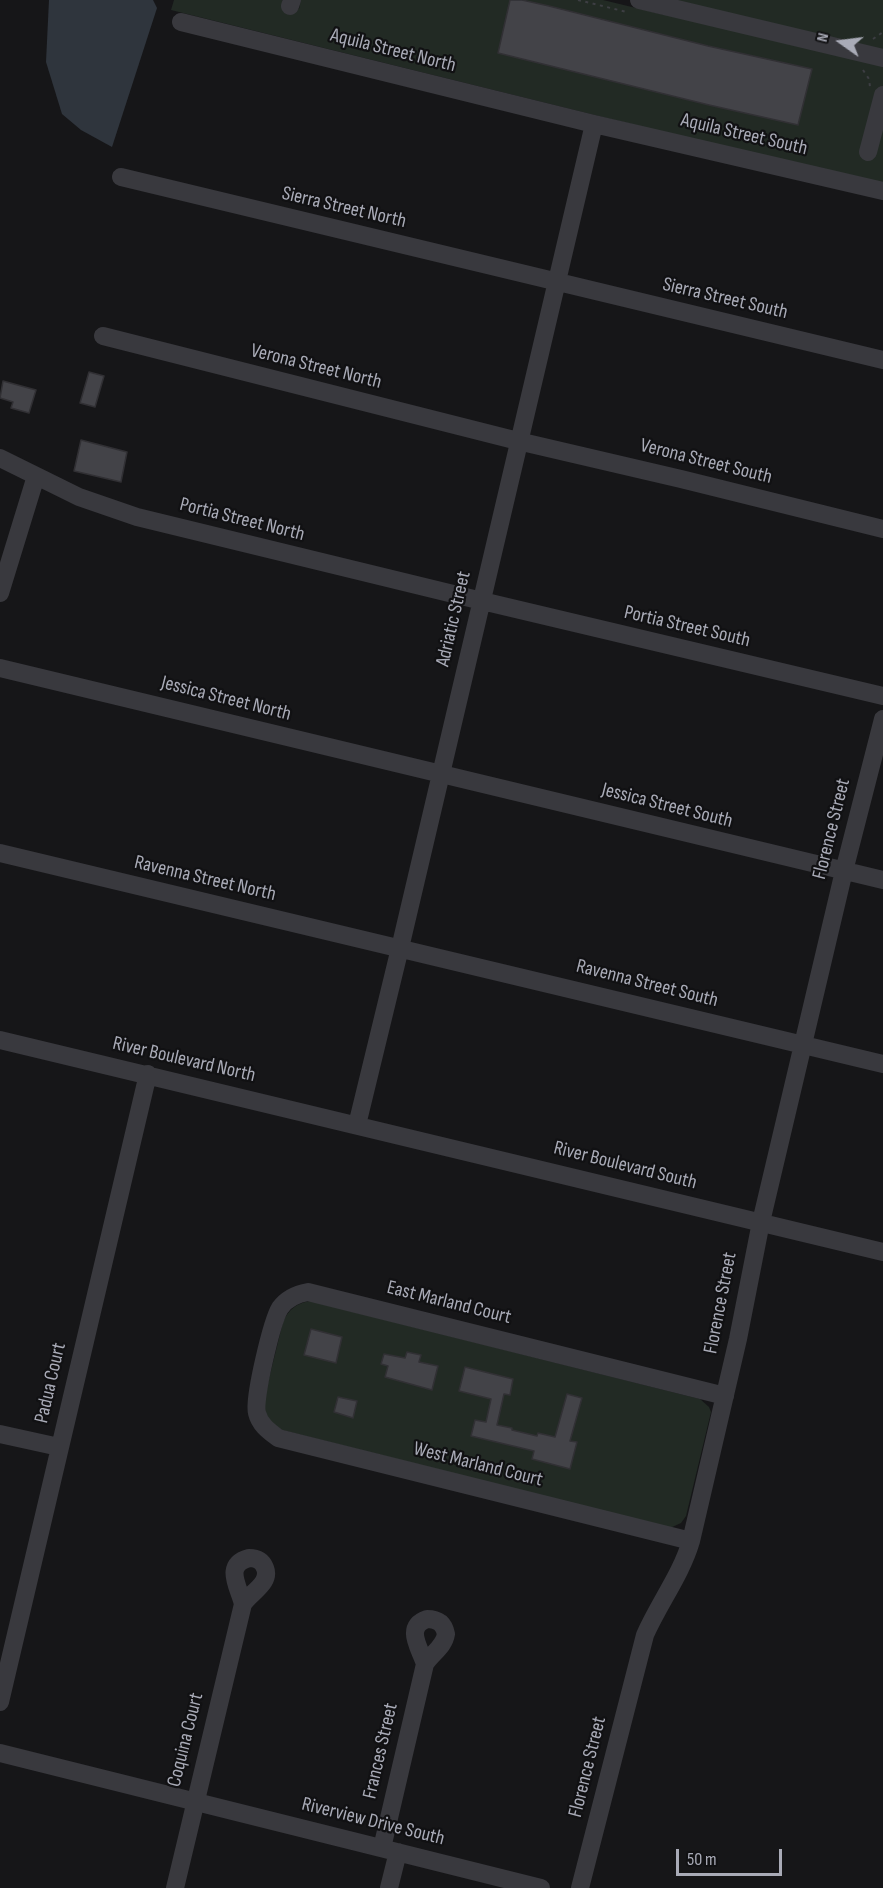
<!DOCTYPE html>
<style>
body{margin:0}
#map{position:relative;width:883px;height:1888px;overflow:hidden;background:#161618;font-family:"Sofia Sans Condensed",sans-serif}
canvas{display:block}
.north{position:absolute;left:811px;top:12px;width:60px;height:60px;-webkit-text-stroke:4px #111113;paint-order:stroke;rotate:284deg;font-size:16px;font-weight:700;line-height:24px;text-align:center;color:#a9abb7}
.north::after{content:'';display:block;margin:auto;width:21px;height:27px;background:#a9abb7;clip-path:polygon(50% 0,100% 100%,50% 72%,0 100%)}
.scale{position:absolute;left:676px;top:1849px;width:106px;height:27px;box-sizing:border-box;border:3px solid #a9abb7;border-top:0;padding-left:8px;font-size:18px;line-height:21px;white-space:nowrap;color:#a9abb7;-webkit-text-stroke:4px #111113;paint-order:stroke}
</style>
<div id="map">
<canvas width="883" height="1888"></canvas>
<div class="north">N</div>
<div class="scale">50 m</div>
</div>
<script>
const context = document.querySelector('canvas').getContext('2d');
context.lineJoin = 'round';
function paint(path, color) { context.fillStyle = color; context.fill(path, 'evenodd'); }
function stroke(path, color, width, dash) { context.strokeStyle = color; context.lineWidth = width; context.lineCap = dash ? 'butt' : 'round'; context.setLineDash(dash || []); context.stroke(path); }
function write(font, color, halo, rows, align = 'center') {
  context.font = font + ' "Sofia Sans Condensed",sans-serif'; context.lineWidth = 4.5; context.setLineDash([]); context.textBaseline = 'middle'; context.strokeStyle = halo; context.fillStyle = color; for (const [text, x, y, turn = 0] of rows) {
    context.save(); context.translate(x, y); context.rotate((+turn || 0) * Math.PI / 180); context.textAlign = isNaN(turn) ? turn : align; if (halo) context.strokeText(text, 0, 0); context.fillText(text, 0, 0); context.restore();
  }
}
paint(new Path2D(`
 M 174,0 L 282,0 L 282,4 L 299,9 L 301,0 L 603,0 L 665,15 L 669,0 L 883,0 L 883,184 L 643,127 L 171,10 Z
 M 310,1301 L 700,1399 L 709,1407 L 711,1412 L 686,1516 L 681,1523 L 670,1528 L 278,1429 L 267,1418 L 263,1403 L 283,1322 C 288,1310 297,1303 310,1301 Z`), '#222a24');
paint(new Path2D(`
 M 49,0 L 153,0 L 157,8 L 112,147 L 81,130 L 62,114 L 46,62 Z`), '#2f353d');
const building = new Path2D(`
 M 510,0 L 522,0 L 549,6 L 708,46 L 812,69 L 798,125 L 709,105 L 498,53 Z
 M 89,372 L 104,376 L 95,407 L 80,403 Z
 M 3,381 L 36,390 L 29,413 L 11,408 L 13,402 L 0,398 Z
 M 81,440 L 127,452 L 121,482 L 74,471 Z
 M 311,1329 L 342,1337 L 336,1363 L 304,1355 Z
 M 407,1352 L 421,1355 L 419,1362 L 438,1366 L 432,1390 L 385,1377 L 388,1366 L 381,1364 L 384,1354 L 405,1358 Z
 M 465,1367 L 513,1379 L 510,1395 L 504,1394 L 497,1425 L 512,1428 L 512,1430 L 537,1436 L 538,1433 L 555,1437 L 567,1394 L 582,1398 L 570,1441 L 577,1442 L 570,1469 L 532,1459 L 534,1451 L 471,1436 L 475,1420 L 486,1422 L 491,1399 L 459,1391 Z
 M 338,1397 L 357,1401 L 353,1418 L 334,1412 Z`);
paint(building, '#434348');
stroke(building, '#313034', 1.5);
stroke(new Path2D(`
 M 578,0 L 627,12
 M 873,39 L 883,32
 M 863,70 L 869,79 L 870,87`), '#3d3e43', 2, [3, 4.5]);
stroke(new Path2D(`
 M 639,0 L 883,58
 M 290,6 L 292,0
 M 181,22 L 594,124 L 883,191
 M 868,152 L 883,95
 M 121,177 L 883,360
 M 103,336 L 518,441 L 681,479 L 883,529
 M 0,458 L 79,497 L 137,517 L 482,601 L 883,696
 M 0,593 L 36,476
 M 0,668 L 883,880
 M 0,853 L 883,1064
 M 0,1040 L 883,1252
 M 357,1125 L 400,948 L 594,124
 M 0,1434 L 59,1447
 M 691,1541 L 278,1438 C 269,1431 260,1425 257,1413 C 253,1400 272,1321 280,1308 C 287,1298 297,1294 308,1292 L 725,1396
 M 249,1558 C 256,1558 262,1560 265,1568 C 271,1583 251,1592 243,1604 C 239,1587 223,1565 249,1558 Z
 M 427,1619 C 438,1619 444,1624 446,1634 C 444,1647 432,1653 425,1664 C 420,1648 404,1627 427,1619 Z
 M 0,1702 L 148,1074
 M 0,1753 L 541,1888
 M 382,1848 L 425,1664
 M 175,1888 L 243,1604
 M 389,1888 L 398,1852
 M 580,1888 L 645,1635 C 659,1603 681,1575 691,1541 L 738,1339 L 761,1222 L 844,871 L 883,719`), '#39393e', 18);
write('20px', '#a9abb7', '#111113', [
 ["Aquila Street North",393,51,14],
 ["Aquila Street South",744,135,13],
 ["Sierra Street North",344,208,13],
 ["Sierra Street South",725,299,13],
 ["Verona Street North",316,367,14],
 ["Verona Street South",706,462,14],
 ["Portia Street North",242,520,14],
 ["Adriatic Street",454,619,-77],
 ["Portia Street South",687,627,13],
 ["Jessica Street North",226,699,14],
 ["Jessica Street South",667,806,14],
 ["Florence Street",832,829,-76],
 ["Ravenna Street North",205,879,13],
 ["Ravenna Street South",647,984,14],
 ["River Boulevard North",184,1060,13],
 ["River Boulevard South",625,1166,14],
 ["East Marland Court",449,1303,14],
 ["Florence Street",721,1303,-79],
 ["Padua Court",51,1383,-77],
 ["West Marland Court",478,1465,14],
 ["Coquina Court",186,1740,-76],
 ["Frances Street",381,1751,-77],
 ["Florence Street",588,1767,-76],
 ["Riverview Drive South",373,1822,14]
]);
</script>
